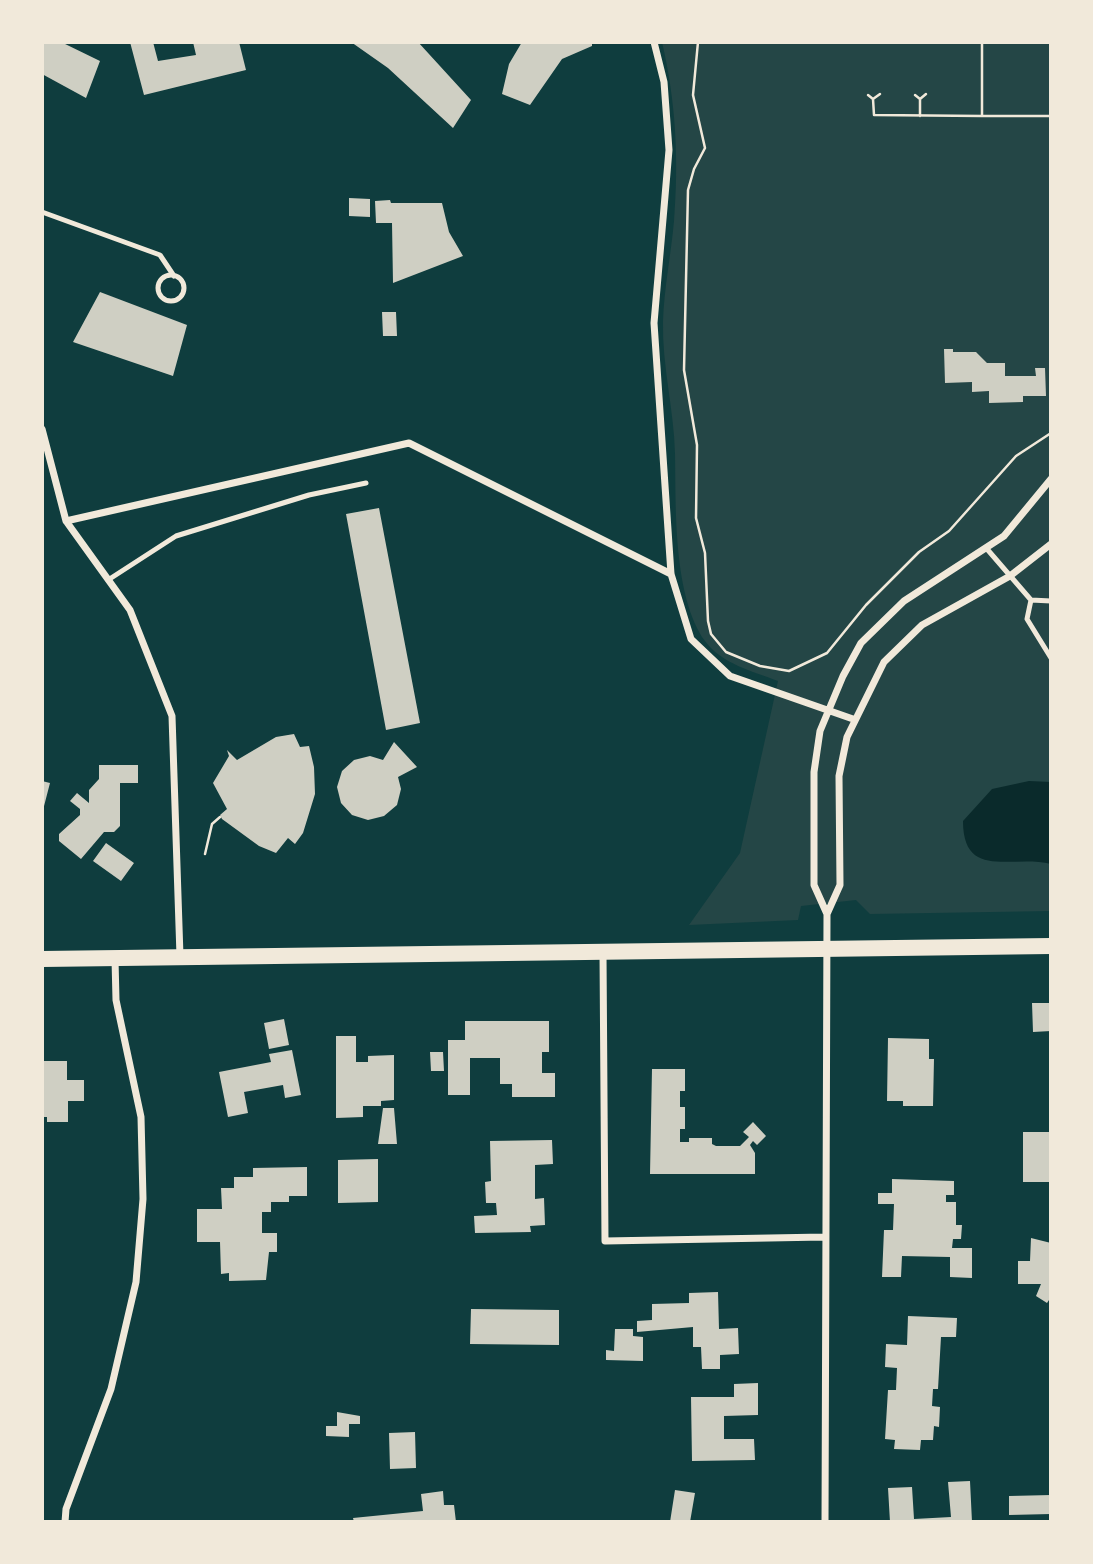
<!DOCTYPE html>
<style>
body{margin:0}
#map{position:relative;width:1093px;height:1564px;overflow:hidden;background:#0f3d3e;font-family:Arial,sans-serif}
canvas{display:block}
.frame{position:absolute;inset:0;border:44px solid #f1e9da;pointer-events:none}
</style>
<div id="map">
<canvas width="1093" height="1564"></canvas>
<div class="frame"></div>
</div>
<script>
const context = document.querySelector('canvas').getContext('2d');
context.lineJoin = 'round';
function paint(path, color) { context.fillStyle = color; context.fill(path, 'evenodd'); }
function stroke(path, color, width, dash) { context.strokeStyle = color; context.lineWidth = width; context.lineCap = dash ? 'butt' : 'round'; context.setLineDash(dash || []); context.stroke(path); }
paint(new Path2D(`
 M 662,42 L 1051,42 L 1051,911 L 870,914 L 856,900 L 801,906 L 798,920 L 689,925 L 740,853 L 778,681 C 752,671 722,664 705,641 C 673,596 676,508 675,454 C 674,410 662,366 663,322 C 664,288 671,255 674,221 C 679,160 676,102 662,42 Z`), '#244646');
paint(new Path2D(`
 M 1029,781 L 1051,782 L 1051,864 C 1013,854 963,881 963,821 L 992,789 Z`), '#0a2a2b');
paint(new Path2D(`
 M 42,42 L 61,42 L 100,61 L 86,98 L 42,74 Z
 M 130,42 L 153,42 L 158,61 L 196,55 L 193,42 L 239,42 L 246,70 L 144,95 Z
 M 351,42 L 418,42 L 471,100 L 453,128 L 388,68 Z
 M 522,42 L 592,42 L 592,46 L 562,59 L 530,105 L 502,94 L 509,64 Z
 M 349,198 L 370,199 L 370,217 L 349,216 Z
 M 390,200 L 391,203 L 442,203 L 449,232 L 463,256 L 393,283 L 392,223 L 376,223 L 375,201 Z
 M 100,292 L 187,325 L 173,376 L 73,342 Z
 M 382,312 L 396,312 L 397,336 L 383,336 Z
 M 944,349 L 953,349 L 953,352 L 976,352 L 987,363 L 1005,363 L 1005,376 L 1036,376 L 1035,368 L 1045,368 L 1046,396 L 1023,396 L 1023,402 L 989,403 L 989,391 L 972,392 L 972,382 L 945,383 Z
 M 379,508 L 420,723 L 386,730 L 346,514 Z
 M 294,734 L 300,747 L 309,746 L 314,767 L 315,794 L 303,833 L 295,844 L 288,838 L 276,853 L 259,846 L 222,819 L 220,815 L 227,809 L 213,783 L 229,756 L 227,750 L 237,760 L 276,737 Z
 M 394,742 L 417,767 L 398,777 L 401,789 L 397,805 L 384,816 L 368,820 L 352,815 L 341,803 L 337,787 L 342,771 L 354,760 L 370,756 L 383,760 Z
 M 99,765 L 138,765 L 138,783 L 120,783 L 120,826 L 114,832 L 104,832 L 81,859 L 59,841 L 59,834 L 80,815 L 80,809 L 70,801 L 77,793 L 89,803 L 89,790 L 99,779 Z
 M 42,781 L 50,783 L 43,810 L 42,810 Z
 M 106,843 L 134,863 L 121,881 L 93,861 Z
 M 1032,1003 L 1051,1003 L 1051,1031 L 1033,1032 Z
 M 284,1019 L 289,1045 L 269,1049 L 264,1023 Z
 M 465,1021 L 549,1021 L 549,1052 L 542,1052 L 542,1073 L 555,1073 L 555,1097 L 512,1097 L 512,1084 L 500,1084 L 500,1058 L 470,1058 L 470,1095 L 448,1095 L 448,1040 L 465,1040 Z
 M 336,1036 L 356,1036 L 356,1062 L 368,1062 L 368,1056 L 394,1055 L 394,1100 L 381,1101 L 381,1106 L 363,1106 L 363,1117 L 336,1118 Z
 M 888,1038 L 929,1039 L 929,1059 L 934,1059 L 933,1106 L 903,1106 L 903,1101 L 887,1101 Z
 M 292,1050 L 301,1095 L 285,1098 L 283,1085 L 244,1092 L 248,1113 L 228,1117 L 219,1072 L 271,1062 L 269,1054 Z
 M 430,1052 L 443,1052 L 444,1071 L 431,1071 Z
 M 42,1061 L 67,1061 L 67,1080 L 84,1080 L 84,1101 L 68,1101 L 68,1122 L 47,1122 L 47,1117 L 42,1117 Z
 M 652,1069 L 685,1069 L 685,1091 L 680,1091 L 680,1107 L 685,1107 L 685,1129 L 680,1129 L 680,1142 L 689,1142 L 689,1138 L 712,1138 L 712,1144 L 716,1146 L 740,1146 L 749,1137 L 743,1132 L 753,1122 L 766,1136 L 757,1145 L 753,1141 L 750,1145 L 755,1153 L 755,1174 L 650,1174 Z
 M 383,1108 L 394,1108 L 397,1144 L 378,1144 Z
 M 1023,1132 L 1051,1132 L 1051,1182 L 1023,1182 Z
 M 552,1140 L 553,1164 L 535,1165 L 535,1199 L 544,1198 L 545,1225 L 530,1226 L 531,1232 L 475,1233 L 474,1216 L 497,1215 L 496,1203 L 486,1203 L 485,1182 L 491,1181 L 490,1141 Z
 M 378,1159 L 378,1202 L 338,1203 L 338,1160 Z
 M 307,1167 L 307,1196 L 289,1196 L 289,1202 L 271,1202 L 271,1212 L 262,1212 L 262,1233 L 277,1233 L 277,1252 L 269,1252 L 266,1280 L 229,1281 L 229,1273 L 221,1274 L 220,1242 L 197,1242 L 197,1209 L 222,1209 L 221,1188 L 234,1188 L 234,1177 L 253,1177 L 253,1168 Z
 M 892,1179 L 954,1181 L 954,1195 L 946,1195 L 946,1202 L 956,1202 L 956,1225 L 962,1225 L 961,1239 L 953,1239 L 952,1248 L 972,1248 L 972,1278 L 950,1277 L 950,1257 L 902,1256 L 901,1277 L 882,1277 L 884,1230 L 893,1230 L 894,1204 L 878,1204 L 878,1193 L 892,1193 Z
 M 1031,1238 L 1051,1243 L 1051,1297 L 1047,1303 L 1036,1296 L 1041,1284 L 1018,1284 L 1018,1261 L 1030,1261 Z
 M 718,1292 L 719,1329 L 738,1328 L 739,1354 L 720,1355 L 720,1369 L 702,1369 L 701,1347 L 693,1347 L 693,1327 L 637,1332 L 637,1321 L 652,1320 L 652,1304 L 689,1303 L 689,1293 Z
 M 471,1309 L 559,1310 L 559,1345 L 470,1344 Z
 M 908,1316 L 957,1318 L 956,1337 L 941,1337 L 938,1389 L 933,1389 L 932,1406 L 940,1407 L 939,1427 L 934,1426 L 933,1440 L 921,1440 L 920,1450 L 894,1449 L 895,1440 L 885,1439 L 888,1390 L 896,1390 L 897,1368 L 885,1367 L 886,1344 L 907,1345 Z
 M 615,1329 L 633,1329 L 633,1336 L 643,1337 L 643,1361 L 606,1360 L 606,1350 L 614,1351 Z
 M 758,1383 L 758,1415 L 724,1416 L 724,1439 L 754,1439 L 755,1460 L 692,1461 L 691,1397 L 734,1397 L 734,1384 Z
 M 337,1412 L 360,1416 L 360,1424 L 349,1424 L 349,1437 L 326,1436 L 326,1426 L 337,1426 Z
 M 415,1432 L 416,1468 L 390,1469 L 389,1433 Z
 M 970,1481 L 972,1522 L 890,1522 L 888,1488 L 912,1487 L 914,1519 L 951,1517 L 948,1482 Z
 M 675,1490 L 695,1493 L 690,1522 L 670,1522 Z
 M 443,1491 L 444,1505 L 454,1505 L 456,1522 L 354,1522 L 353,1518 L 423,1511 L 421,1494 Z
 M 1051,1495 L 1051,1514 L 1009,1515 L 1009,1496 Z`), '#cfcfc3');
stroke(new Path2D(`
 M 698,42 L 693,95 L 705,148 L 694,169 L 688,190 L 684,370 L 697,445 L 696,518 L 705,553 L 708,621 L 711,634 L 726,652 L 760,666 L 789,671 L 827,653 L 866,605 L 919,552 L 949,531 L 1016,456 L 1051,433
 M 982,42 L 982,116 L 1051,116
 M 868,95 L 873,99 L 874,115 L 982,116
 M 915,95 L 920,99 L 920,116
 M 873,99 L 880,94
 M 920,99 L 926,94
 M 205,854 L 212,824 L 220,817`), '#f1e9da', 2.5);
stroke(new Path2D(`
 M 42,212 L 160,255 L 174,276
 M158 288a13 13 0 1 1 26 0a13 13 0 1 1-26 0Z
 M 987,549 L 1031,600 L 1051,601
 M 108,580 L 176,536 L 309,495 L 366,483
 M 1031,600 L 1027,619 L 1051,658`), '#f1e9da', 5);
stroke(new Path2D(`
 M 654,42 L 664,82 L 669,150 L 654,323 L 671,574 L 691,639 L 730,676 L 853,719
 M 42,429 L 66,521 L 130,610 L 172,716 L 180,956
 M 66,521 L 409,443 L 671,574
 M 827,914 L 814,885 L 814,772 L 820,731 L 843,676 L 861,643 L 904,601 L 1004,536 L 1051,479
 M 603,953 L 605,1241 L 824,1237
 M 65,1522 L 66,1509 L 111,1389 L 136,1282 L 143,1199 L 141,1117 L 116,1000 L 115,959
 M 825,1522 L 827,914 L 840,885 L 839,776 L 847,737 L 884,662 L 922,625 L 1010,576 L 1051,544`), '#f1e9da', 7);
stroke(new Path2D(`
 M 42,959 L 1051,946`), '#f1e9da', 16);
</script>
